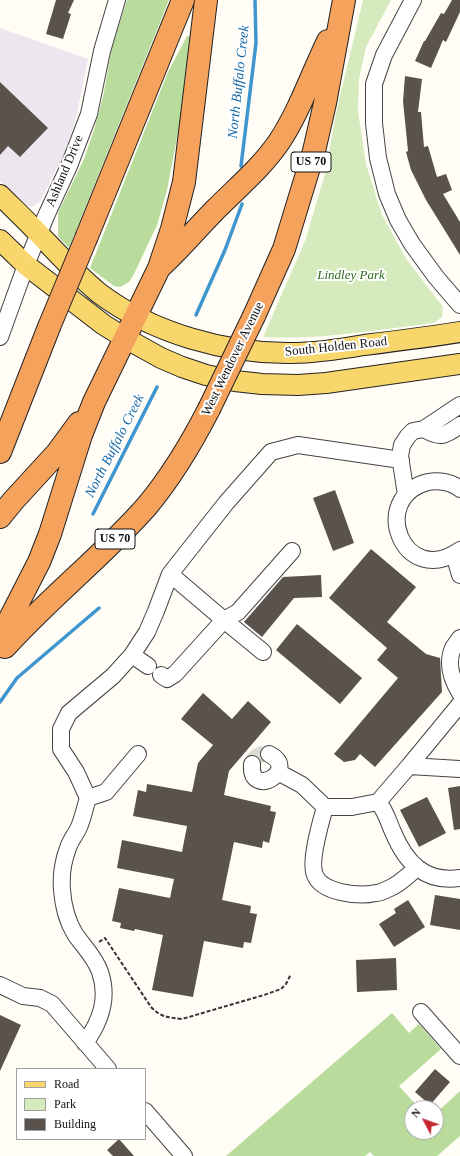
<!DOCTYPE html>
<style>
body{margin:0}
#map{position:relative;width:460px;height:1156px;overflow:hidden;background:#fffdf5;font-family:"Times New Roman",serif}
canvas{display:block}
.legend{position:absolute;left:16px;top:1068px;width:130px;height:72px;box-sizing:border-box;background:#fff;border:1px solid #a0a0a0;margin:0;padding:5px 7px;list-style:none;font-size:12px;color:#111}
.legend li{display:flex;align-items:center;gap:8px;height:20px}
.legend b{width:20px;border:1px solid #a0a0a0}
.north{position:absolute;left:404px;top:1100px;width:40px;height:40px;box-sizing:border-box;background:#fff;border:1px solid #a0a0a0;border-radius:50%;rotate:311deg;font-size:11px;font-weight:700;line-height:16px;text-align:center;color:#111}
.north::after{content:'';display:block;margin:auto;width:14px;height:18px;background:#c4262e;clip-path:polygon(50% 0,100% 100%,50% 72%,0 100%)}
</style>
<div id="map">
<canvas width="460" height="1156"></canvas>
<ul class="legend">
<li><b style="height:5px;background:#f9d66b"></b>Road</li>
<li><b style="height:11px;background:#d5ebbd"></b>Park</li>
<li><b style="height:11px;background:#5a524d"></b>Building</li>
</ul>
<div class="north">N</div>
</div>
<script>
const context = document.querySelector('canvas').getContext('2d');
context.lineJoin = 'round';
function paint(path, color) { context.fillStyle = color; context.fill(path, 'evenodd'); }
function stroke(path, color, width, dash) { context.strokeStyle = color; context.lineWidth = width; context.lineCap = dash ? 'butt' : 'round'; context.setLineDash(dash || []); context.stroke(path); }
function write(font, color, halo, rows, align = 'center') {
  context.font = font + ' "Times New Roman",serif'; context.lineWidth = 4; context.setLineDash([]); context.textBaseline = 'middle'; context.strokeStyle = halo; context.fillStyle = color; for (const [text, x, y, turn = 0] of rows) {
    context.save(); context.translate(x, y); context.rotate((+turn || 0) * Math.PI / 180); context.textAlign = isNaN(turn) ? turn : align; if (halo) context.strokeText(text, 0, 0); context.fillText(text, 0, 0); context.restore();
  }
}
paint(new Path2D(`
 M 0,28 L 88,59 L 75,123 L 63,156 L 40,202 L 32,207 L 25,205 L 0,181 Z`), '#eee6ef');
paint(new Path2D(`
 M 363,0 L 391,0 L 366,47 L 359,79 L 358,111 L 366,164 L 382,215 L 407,260 L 443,307 L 442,317 L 434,323 C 377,330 320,340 263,337 L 305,241 L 325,174 L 336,113 Z`), '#d5ebbd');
paint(new Path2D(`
 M 127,0 L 169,0 L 69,248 L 58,236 L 58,213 L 84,159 L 94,130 L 103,97 L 112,47 Z
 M 187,36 L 196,38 L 167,190 L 157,225 L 134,274 L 129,282 L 120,287 L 114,286 L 90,268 L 168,72 Z
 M 392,1013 L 409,1033 L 419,1024 L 441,1049 L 399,1086 L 419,1108 L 412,1108 L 412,1132 L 436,1132 L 436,1113 L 460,1091 L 460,1136 L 437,1156 L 374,1156 L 370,1152 L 365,1156 L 226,1156 Z`), '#b9dc9c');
stroke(new Path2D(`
 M 241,166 L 256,43 L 255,0
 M 196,315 L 225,250 L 242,204
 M 93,514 L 157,387
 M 0,702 L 17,678 L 99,608`), '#3f96cf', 3.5);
paint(new Path2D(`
 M 56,0 L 74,0 L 68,13 L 71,14 L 63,39 L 46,34 Z
 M 452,0 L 460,0 L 460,12 L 446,42 L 443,40 L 431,68 L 415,61 L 424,41 L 425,41 L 441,13 L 444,14 Z
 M 405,76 L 422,79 L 418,112 L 421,112 L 424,147 L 428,146 L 437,177 L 446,174 L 452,190 L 443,194 L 460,222 L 460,255 L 426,200 L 411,170 L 406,152 L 408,151 L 403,101 Z
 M 0,82 L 48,128 L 20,157 L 8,146 L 0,155 Z
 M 335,490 L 354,543 L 333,551 L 313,498 Z
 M 371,549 L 416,587 L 387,622 L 426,654 L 440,658 L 442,692 L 375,767 L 360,754 L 355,760 L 344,762 L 334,754 L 398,678 L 377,660 L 387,648 L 329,598 Z
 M 321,575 L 322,597 L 294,598 L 262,637 L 244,622 L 283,577 Z
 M 297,624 L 362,678 L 340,704 L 276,650 Z
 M 203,693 L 232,719 L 248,701 L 271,722 L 229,771 L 224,795 L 271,806 L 270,811 L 276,812 L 269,843 L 263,841 L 262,848 L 234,842 L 222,900 L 251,906 L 250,913 L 257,914 L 251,943 L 244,942 L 243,948 L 204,941 L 193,997 L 152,990 L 163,935 L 135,929 L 134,931 L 120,928 L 121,923 L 112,921 L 119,888 L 170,898 L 174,879 L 117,868 L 122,840 L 182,852 L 187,826 L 133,816 L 138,790 L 146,792 L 147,784 L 192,792 L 198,763 L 213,745 L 181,719 Z
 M 460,786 L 460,829 L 454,830 L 448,788 Z
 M 427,797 L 446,833 L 419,847 L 400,810 Z
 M 435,895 L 460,899 L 460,930 L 430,925 Z
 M 408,900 L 425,927 L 394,947 L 379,924 L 396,913 L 394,909 Z
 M 396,958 L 397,990 L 357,992 L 356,960 Z
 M 0,1015 L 21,1025 L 0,1071 Z
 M 435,1069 L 450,1082 L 430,1105 L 415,1092 Z
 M 119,1139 L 134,1156 L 113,1156 L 107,1150 Z`), '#5a524d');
stroke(new Path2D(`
 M 252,764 C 255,756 260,753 269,754`), '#dbdad3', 16, [16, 8]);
const minor = new Path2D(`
 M 413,0 L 384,55 L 374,84 L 374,123 L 378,158 L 387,194 L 398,220 L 412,244 L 436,277 L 460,305
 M 0,337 L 26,265 L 46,216 L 69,166 L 89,114 L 102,51 L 117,0
 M 424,429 C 441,439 444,436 460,425
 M 460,489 C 452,482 439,480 428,482 C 368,497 403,590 460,550
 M 406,495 L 400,456 L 402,445 L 408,436 L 413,431 L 424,429 L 460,405
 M 454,554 L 460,575
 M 170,574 L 224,620 L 238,612 L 292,551
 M 460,638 C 458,641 455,645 453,648 C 446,664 452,680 460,693
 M 132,655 L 148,666
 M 161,675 L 167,679 L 175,674 L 224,620 L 263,652
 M 252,764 C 249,800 301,770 269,754
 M 409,766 L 460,704
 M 278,772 L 302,785 L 325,807
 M 88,798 L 106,792 L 138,754
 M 378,802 C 386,811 388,821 393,832 C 406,863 425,883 460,878
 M 417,868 C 408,875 400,884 390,888 C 386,890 380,893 376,893 C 359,897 322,893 315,875 C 309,862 321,821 325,807 L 352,807 L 378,802 L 409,766 L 460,769
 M 0,985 L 23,996 L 40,998 L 52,1004 L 108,1069
 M 421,1012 L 460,1056
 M 85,1043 C 101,1021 109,998 100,972 C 95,957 83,946 75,934 C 67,921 63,904 62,890 C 61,877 63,861 68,848 C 70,841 76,834 79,827 C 83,818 85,807 88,798 L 76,772 L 61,749 L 61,729 L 69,713 L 113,676 L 132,655 L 147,632 L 156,611 L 170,574 L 226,503 L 271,452 L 298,445 L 401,460
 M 145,1111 L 184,1156`);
const major = new Path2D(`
 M 0,195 C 13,208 26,220 39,234 C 58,254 77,275 99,293 C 152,333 226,354 292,353 C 316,353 341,349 364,345 C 396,341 428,337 460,332
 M 0,240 L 26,265 L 104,325 L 125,338 L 161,358 L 182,367 L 206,375 L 235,381 L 262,384 L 298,385 L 326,383 L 460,364`);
const highway = new Path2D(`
 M 87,236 L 183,0
 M 161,266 C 181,248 197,228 216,209 C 238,187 261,168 279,142 C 299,112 312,74 328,41
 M 254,316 L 284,249 L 314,151 L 325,103 L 344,0
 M 0,452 L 49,327
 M 0,517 L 13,501 L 57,453 L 79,423
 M 0,638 L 39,562 L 50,534 L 81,435 L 94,402 L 159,268 L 172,229 L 184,182 L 206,0
 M 5,647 C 50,597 103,556 147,506 C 172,476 191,444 209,409`);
stroke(minor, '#444', 18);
stroke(major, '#222', 22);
stroke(highway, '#222', 24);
stroke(new Path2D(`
 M 99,942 L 105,938 L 151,1007 C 162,1018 168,1017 182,1019 L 264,995 L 281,989 L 286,984 L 291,974`), '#333', 2, [4, 2]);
stroke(minor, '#fff', 16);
stroke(major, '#f9d66b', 20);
stroke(highway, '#f5a25d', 22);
const highwayBridge = new Path2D(`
 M 49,327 L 87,236
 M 209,409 L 254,316`);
stroke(highwayBridge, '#222', 24, []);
stroke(highwayBridge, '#f5a25d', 22);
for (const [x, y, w] of [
 [311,162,40],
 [115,539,40]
]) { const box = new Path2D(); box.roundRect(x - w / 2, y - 10, w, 20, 3); context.fillStyle = '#fff'; context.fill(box); stroke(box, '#111', 1); }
write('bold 12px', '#111', null, [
 ["US 70",311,162],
 ["US 70",115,539]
]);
write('13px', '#111', '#fff', [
 ["Ashland Drive",65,171,-67],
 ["South Holden Road",336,347,-6],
 ["West Wendover Avenue",233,359,-64]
]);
write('italic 13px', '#2f6b1f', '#fff', [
 ["Lindley Park",351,276]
]);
write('italic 14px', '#1768a6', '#fff', [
 ["North Buffalo Creek",239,82,-84],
 ["North Buffalo Creek",115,446,-63]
]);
</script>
